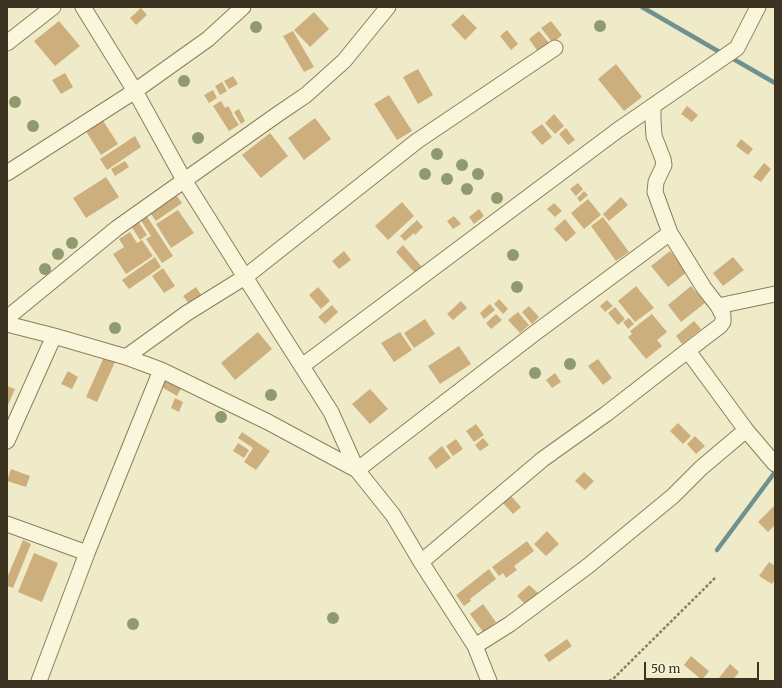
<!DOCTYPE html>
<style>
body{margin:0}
#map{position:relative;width:782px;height:688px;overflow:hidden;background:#efebc8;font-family:Merriweather,serif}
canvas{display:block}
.frame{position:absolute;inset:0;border:8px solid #3c3320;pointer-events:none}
.scale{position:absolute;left:644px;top:662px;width:115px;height:18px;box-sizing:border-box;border:2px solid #3c3320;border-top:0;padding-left:5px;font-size:12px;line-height:14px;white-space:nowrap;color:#3c3320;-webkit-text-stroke:3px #f6f4d8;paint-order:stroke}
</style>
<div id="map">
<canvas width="782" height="688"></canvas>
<div class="frame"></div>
<div class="scale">50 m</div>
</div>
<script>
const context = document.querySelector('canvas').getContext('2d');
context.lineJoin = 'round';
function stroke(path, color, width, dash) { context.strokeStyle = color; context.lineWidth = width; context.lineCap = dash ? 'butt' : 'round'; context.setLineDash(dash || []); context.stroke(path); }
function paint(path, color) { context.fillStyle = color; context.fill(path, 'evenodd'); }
stroke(new Path2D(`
 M 642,7 L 723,54
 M 730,57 L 775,83
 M 717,550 L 775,472`), '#6f9290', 4.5);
paint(new Path2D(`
 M 141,8 L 147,15 L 136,25 L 130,18 Z
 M 314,12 L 329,29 L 310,47 L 294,30 Z
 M 463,14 L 477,28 L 465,40 L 451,25 Z
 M 59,21 L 80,46 L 55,66 L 34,41 Z
 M 551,21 L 562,35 L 553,43 L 541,28 Z
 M 507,30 L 518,44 L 511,50 L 500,36 Z
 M 293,31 L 314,67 L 304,72 L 283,36 Z
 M 539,31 L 550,44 L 539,53 L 529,39 Z
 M 616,64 L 642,97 L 624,111 L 598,79 Z
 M 418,69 L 433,95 L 418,104 L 403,77 Z
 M 65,73 L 73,87 L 61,94 L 52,80 Z
 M 233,76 L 238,84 L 229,89 L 224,81 Z
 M 222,82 L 227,91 L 220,95 L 215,86 Z
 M 213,90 L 217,98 L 209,103 L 204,95 Z
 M 389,95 L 412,131 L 397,140 L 374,104 Z
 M 221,101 L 225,108 L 228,106 L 233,114 L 232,114 L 239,125 L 229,131 L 213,106 Z
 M 687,106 L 698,115 L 692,122 L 681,114 Z
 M 239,109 L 245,121 L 241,124 L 234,112 Z
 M 554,114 L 564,126 L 555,134 L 545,123 Z
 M 315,118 L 331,139 L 304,160 L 288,138 Z
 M 102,119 L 118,144 L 101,155 L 85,130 Z
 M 542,124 L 552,137 L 542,145 L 531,132 Z
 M 566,128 L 575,140 L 568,145 L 559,134 Z
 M 270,133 L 288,156 L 261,178 L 242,155 Z
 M 135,136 L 141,147 L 107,170 L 100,159 Z
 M 741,139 L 753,149 L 748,155 L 736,146 Z
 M 125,161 L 129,167 L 115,176 L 111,169 Z
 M 764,163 L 771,169 L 761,182 L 753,177 Z
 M 106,177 L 119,197 L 86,218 L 73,198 Z
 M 578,183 L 583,189 L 576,196 L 570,189 Z
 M 584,191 L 588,195 L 580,202 L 577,198 Z
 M 177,196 L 182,203 L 156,221 L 150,213 Z
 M 621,197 L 628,205 L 609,221 L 603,214 Z
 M 588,199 L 601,215 L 584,229 L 571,213 Z
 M 402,202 L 414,216 L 388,240 L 375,226 Z
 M 554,203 L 562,211 L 555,217 L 547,209 Z
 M 479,209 L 484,216 L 474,224 L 469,217 Z
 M 178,210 L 194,233 L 171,248 L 156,224 Z
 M 146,215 L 173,256 L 162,263 L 146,239 L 151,236 L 140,219 Z
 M 454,216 L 461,224 L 453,229 L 447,221 Z
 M 603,217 L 629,252 L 616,261 L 591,226 Z
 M 565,219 L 576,233 L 566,242 L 554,229 Z
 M 417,220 L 423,227 L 415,235 L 414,233 L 405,241 L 400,236 Z
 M 138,221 L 147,235 L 140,240 L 131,226 Z
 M 130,232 L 137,243 L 142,240 L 153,256 L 126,274 L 113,254 L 124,247 L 119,239 Z
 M 403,245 L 422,267 L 415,273 L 396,252 Z
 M 344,251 L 351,260 L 339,269 L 332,261 Z
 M 670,251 L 687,272 L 668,287 L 651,266 Z
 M 155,257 L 161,267 L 129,289 L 122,280 Z
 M 733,257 L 744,270 L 723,286 L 713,273 Z
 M 163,268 L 175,286 L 164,293 L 152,276 Z
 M 636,286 L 654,308 L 635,322 L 618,301 Z
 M 691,286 L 705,303 L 681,322 L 668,305 Z
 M 196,287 L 202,296 L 190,305 L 183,296 Z
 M 318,287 L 330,301 L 321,309 L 309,295 Z
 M 499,299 L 508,309 L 503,314 L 494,304 Z
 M 607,300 L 613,306 L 605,312 L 600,306 Z
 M 461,301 L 467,308 L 453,320 L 447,314 Z
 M 490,304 L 495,310 L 484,319 L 480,313 Z
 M 332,305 L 338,312 L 325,324 L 318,317 Z
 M 529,306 L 539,317 L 532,324 L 522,312 Z
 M 615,307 L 625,319 L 618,325 L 608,313 Z
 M 518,312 L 529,325 L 520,333 L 508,320 Z
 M 496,314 L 502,320 L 491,329 L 486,323 Z
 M 652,314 L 667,332 L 657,340 L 662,346 L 646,359 L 628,337 L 632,334 L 630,331 Z
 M 629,318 L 634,324 L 628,329 L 623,322 Z
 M 425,319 L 435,334 L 414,348 L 404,333 Z
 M 694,321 L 701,329 L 682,344 L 676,336 Z
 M 258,332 L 272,349 L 235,380 L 221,363 Z
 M 400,332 L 412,350 L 394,362 L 381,343 Z
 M 459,346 L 471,364 L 440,384 L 428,366 Z
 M 104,357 L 115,362 L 97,402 L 86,397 Z
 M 598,359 L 612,378 L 603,385 L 588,366 Z
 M 68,371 L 78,377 L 72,389 L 61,384 Z
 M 555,373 L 561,382 L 552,388 L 546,380 Z
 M 166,375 L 183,385 L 177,396 L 160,386 Z
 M 7,386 L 15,389 L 7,407 Z
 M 370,389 L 388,409 L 370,424 L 352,404 Z
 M 175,398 L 183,402 L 179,412 L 171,408 Z
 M 678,423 L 691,436 L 683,444 L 670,431 Z
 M 476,424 L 484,435 L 474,442 L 466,431 Z
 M 242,432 L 270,451 L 256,470 L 244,462 L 253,448 L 238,438 Z
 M 695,436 L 705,446 L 696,454 L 687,444 Z
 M 483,438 L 489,445 L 480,451 L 475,445 Z
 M 456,439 L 463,449 L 453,456 L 446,446 Z
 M 238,443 L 249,450 L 244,458 L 233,451 Z
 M 442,446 L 451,458 L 436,469 L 428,458 Z
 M 11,469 L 30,476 L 26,487 L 7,481 Z
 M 584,472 L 594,481 L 585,490 L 575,481 Z
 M 511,496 L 521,507 L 513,514 L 503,503 Z
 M 775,505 L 775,525 L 768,532 L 758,522 Z
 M 547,531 L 559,544 L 546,556 L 534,544 Z
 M 23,540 L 31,544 L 13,588 L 7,586 L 7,578 Z
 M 527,541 L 534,551 L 514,566 L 517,570 L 506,578 L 503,573 L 499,576 L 492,567 Z
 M 34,553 L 58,563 L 42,602 L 18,592 Z
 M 769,562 L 775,566 L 775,579 L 772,584 L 759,576 Z
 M 489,569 L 496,579 L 470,599 L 471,601 L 464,606 L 456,595 Z
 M 529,585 L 538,593 L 526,605 L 517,596 Z
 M 483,604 L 496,622 L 483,632 L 470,614 Z
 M 567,639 L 572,646 L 549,662 L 544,655 Z
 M 691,656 L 709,671 L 702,680 L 684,665 Z
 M 730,664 L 739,672 L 732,681 L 723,681 L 719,678 Z`), '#cdaf7e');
const minor = new Path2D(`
 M 83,7 L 135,91 L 184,180 L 245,277 L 331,412 L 357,470 L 393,515 L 421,562 L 475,646 L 489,681
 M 7,43 L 53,7
 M 7,173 L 135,91 L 208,39 L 243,7
 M 718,306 L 775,294
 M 7,318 L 117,228 L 278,114 L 306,95 L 344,61 L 388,7
 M 7,324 L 54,336 L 126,357 L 161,370 L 268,422 L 357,470
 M 688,351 L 746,430 L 775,464
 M 126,357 L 187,313 L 245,277 L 417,141 L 555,48
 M 302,366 L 618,130 L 737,48 L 758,7
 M 7,441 L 54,336
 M 357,470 L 535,333 L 670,233
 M 7,524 L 87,553
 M 421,562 L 543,459 L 606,414 L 704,338 L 720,326 L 723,322 L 723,315 L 718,306 L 704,288 L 670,233 L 655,192 L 656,182 L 664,165 L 663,159 L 654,136 L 653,120 L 653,106
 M 475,646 L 510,624 L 588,566 L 673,496 L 701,468 L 746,430
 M 39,681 L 87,553 L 161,370`);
stroke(minor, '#8c7f5c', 17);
stroke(new Path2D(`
 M 609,681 L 614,678 L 716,577`), '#8c7f5c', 2.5, [3, 2]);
stroke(minor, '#f9f6dc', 15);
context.fillStyle = '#909a6f';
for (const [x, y] of [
 [600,26],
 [256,27],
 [184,81],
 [15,102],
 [33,126],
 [198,138],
 [437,154],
 [462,165],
 [425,174],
 [478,174],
 [447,179],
 [467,189],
 [497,198],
 [72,243],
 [58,254],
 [513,255],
 [45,269],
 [517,287],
 [115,328],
 [570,364],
 [535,373],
 [271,395],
 [221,417],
 [333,618],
 [133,624]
]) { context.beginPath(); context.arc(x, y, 6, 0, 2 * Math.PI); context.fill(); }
</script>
